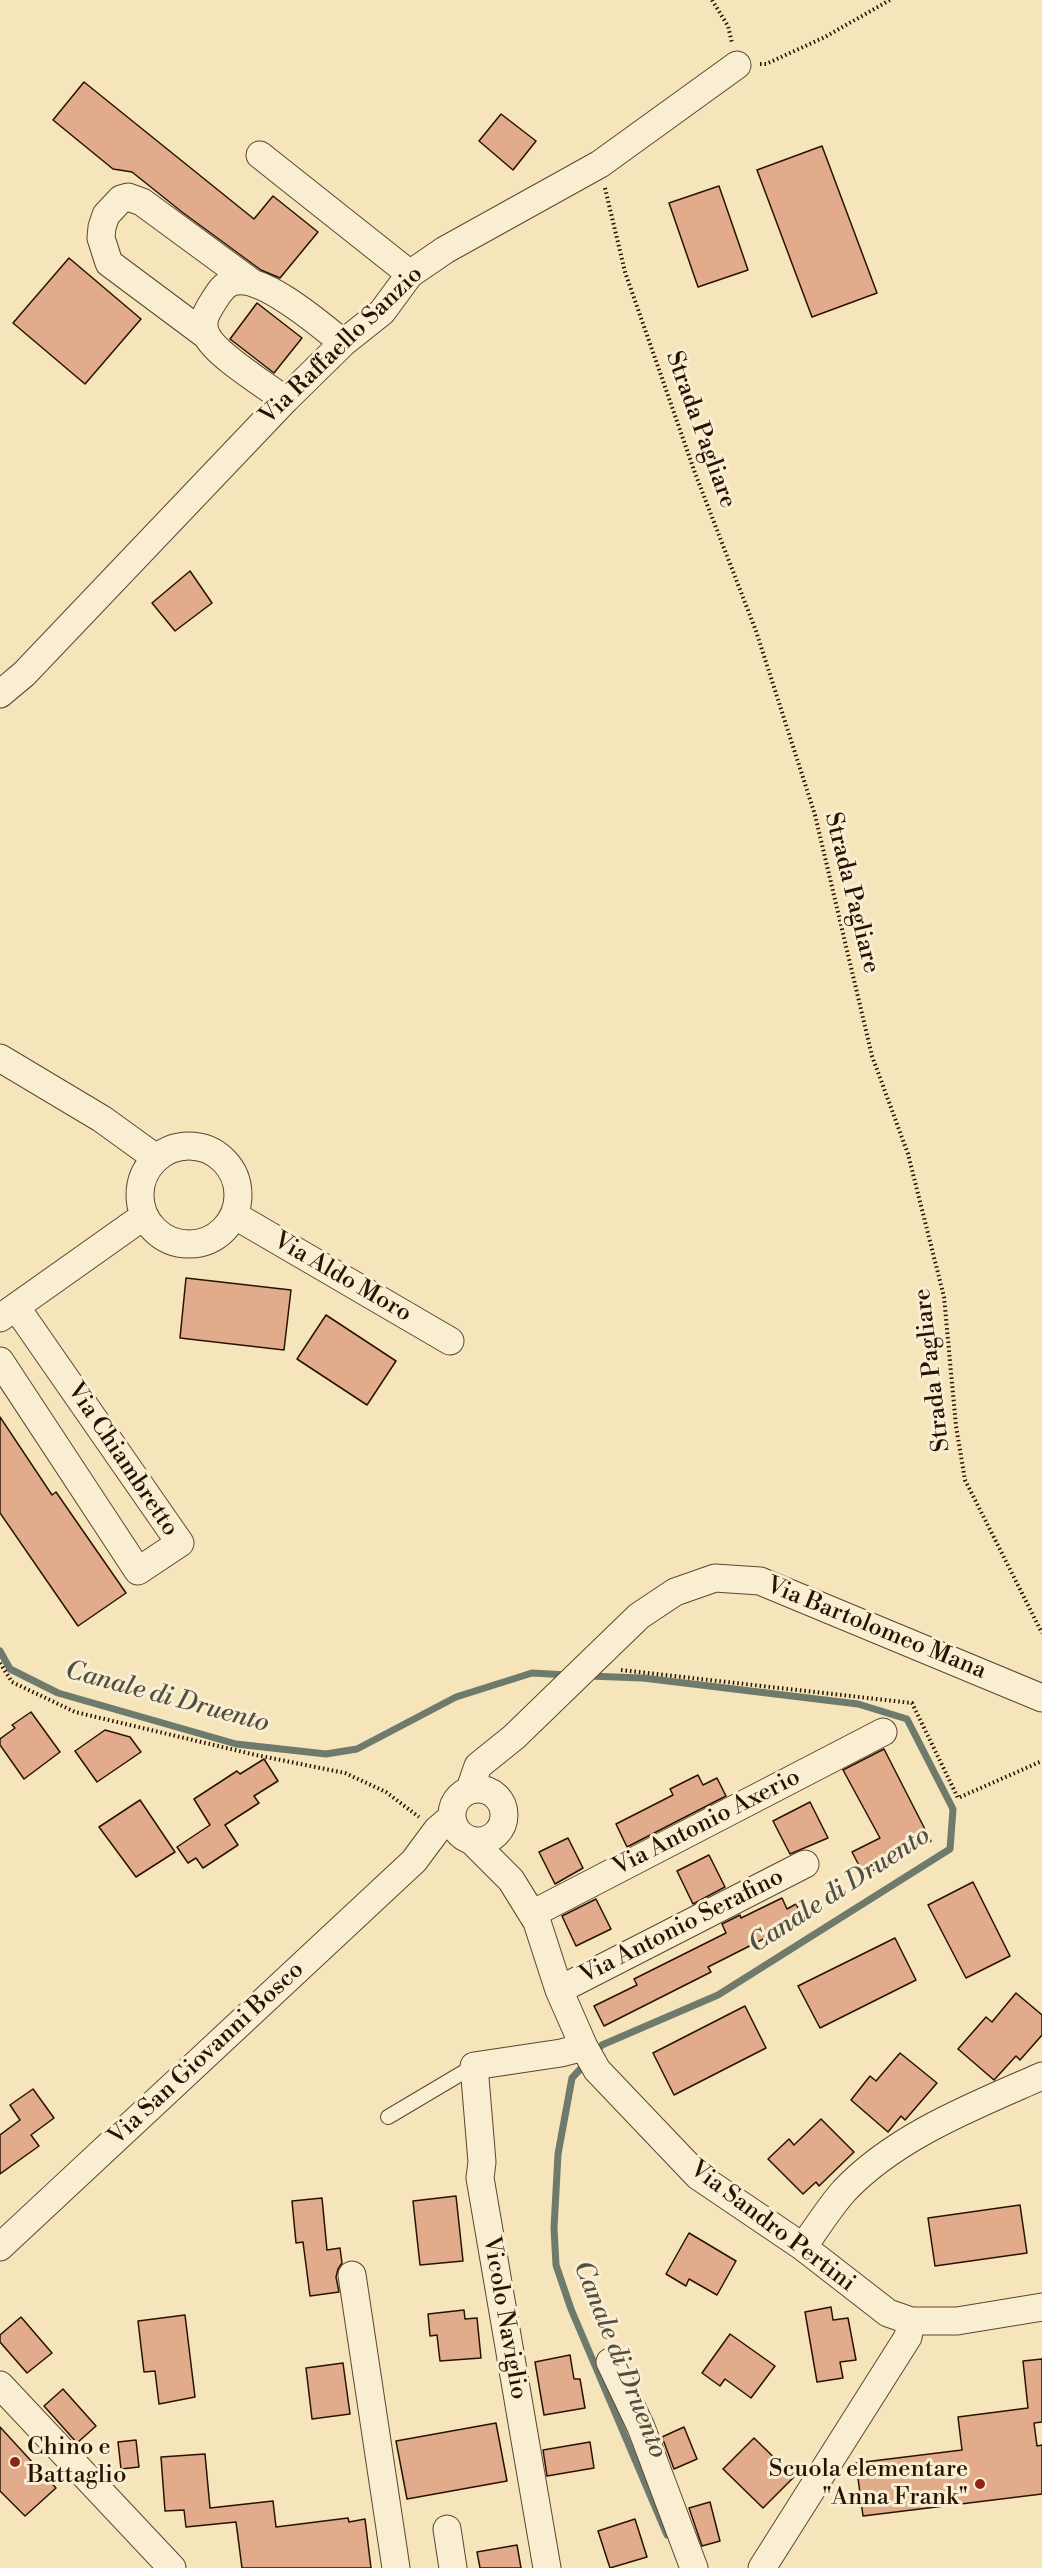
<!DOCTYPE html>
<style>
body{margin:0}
canvas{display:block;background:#f6e4ba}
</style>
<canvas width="1042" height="2568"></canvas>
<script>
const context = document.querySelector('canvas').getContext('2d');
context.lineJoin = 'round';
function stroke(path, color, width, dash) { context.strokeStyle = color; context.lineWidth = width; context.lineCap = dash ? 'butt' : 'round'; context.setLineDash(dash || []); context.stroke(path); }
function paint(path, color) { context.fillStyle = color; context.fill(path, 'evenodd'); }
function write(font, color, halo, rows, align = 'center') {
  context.font = font + ' "Libre Bodoni",serif'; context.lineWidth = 6; context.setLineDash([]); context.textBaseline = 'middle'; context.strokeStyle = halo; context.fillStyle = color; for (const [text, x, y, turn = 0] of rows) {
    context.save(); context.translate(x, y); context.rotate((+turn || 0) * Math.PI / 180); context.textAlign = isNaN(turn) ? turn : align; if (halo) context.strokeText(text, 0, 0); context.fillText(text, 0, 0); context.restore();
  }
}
stroke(new Path2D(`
 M 0,1651 L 10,1669 L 58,1693 L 236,1744 L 326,1754 L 357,1749 L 456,1697 L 532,1673 L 568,1675
 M 588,1676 L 643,1678 L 858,1704 L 907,1719 L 953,1809 L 950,1849 L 718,1995 L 602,2045 L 594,2054
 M 586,2063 L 572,2078 L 558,2154 L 554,2228 L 556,2265 L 571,2309 L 667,2535`), '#6e7a6b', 7);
const building = new Path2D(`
 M 84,82 L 254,219 L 273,196 L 318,232 L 280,278 L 261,270 L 182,212 L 132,172 L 113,169 L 53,120 Z
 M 501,114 L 536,141 L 513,170 L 479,141 Z
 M 822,146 L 877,293 L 812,317 L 757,170 Z
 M 719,186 L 748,270 L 698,287 L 669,203 Z
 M 69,258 L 141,319 L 85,384 L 13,323 Z
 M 257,303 L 302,338 L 274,373 L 230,339 Z
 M 190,571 L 212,603 L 175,631 L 152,603 Z
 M 186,1278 L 291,1290 L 284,1350 L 180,1338 Z
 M 326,1315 L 396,1361 L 367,1405 L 297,1359 Z
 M 0,1417 L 52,1495 L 56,1492 L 126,1593 L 78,1626 L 0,1513 Z
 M 31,1712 L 60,1752 L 24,1779 L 0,1745 L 0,1739 L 15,1728 L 12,1725 Z
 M 105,1730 L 130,1737 L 141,1752 L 97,1782 L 75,1751 Z
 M 884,1749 L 931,1841 L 864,1875 L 852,1852 L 880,1838 L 843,1770 Z
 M 264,1759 L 278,1781 L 254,1796 L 259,1803 L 225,1825 L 238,1845 L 203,1868 L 196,1858 L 188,1863 L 177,1847 L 210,1825 L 194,1799 L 237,1771 L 240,1774 Z
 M 698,1775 L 703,1785 L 717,1778 L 726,1796 L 627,1847 L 616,1824 L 673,1795 L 670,1789 Z
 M 140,1800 L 175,1852 L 136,1877 L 99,1827 Z
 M 810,1802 L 828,1838 L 790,1854 L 773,1821 Z
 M 568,1838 L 583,1868 L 555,1884 L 539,1852 Z
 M 709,1855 L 725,1887 L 693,1904 L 677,1871 Z
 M 973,1882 L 1010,1956 L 966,1978 L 928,1905 Z
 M 782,1898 L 787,1909 L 796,1904 L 803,1919 L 708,1967 L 711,1972 L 604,2026 L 594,2006 L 637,1985 L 634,1979 L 726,1933 L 722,1924 L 740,1915 L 741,1918 Z
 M 596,1899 L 611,1929 L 576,1946 L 562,1916 Z
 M 895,1938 L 916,1980 L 820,2028 L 798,1986 Z
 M 1016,1993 L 1042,2015 L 1042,2035 L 1020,2060 L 1016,2056 L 994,2080 L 958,2049 L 986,2017 L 992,2022 Z
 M 745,2006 L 766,2048 L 674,2095 L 653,2053 Z
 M 900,2053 L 937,2083 L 905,2120 L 901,2116 L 888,2132 L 851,2100 L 870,2076 L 876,2081 Z
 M 33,2089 L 54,2118 L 31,2135 L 39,2146 L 0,2174 L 0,2135 L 20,2120 L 10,2105 Z
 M 821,2119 L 854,2152 L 819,2186 L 816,2182 L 803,2194 L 768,2159 L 789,2139 L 794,2145 Z
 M 456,2196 L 463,2261 L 420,2265 L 413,2201 Z
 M 322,2198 L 327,2250 L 340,2248 L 342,2263 L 338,2269 L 336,2277 L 339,2292 L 310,2296 L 303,2242 L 296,2243 L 292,2201 Z
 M 1020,2205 L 1027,2253 L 935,2266 L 928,2218 Z
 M 689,2233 L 736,2261 L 717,2295 L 689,2279 L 686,2286 L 666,2274 Z
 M 831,2307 L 833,2320 L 848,2318 L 856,2360 L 840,2362 L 843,2378 L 817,2382 L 805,2312 Z
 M 464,2310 L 465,2319 L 477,2318 L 481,2358 L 440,2361 L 437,2335 L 430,2336 L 428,2314 Z
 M 185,2315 L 195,2397 L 159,2404 L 155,2371 L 144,2372 L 138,2321 Z
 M 21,2317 L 52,2353 L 27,2373 L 0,2342 L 0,2335 Z
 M 730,2334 L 775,2366 L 751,2398 L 725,2379 L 720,2386 L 702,2373 Z
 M 570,2355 L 574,2379 L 580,2379 L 585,2408 L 544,2415 L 535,2362 Z
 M 1042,2359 L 1042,2422 L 1034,2423 L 1037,2446 L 1042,2445 L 1042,2494 L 863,2516 L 856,2463 L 962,2450 L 958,2417 L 1028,2408 L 1023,2361 Z
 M 343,2363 L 350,2414 L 312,2419 L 306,2368 Z
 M 63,2389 L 96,2426 L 77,2443 L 44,2406 Z
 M 496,2423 L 507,2481 L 407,2499 L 396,2441 Z
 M 0,2427 L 56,2488 L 25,2516 L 0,2491 Z
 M 684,2427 L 697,2459 L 674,2469 L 662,2437 Z
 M 754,2438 L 794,2477 L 763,2508 L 723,2469 Z
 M 136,2440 L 139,2467 L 121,2469 L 118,2442 Z
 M 590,2442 L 594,2468 L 547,2476 L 543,2450 Z
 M 205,2454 L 210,2508 L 273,2501 L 276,2527 L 348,2518 L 349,2522 L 365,2519 L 371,2568 L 242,2568 L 236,2522 L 186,2527 L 184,2510 L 165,2511 L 161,2457 Z
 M 710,2502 L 720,2541 L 702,2546 L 689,2508 Z
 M 635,2519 L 647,2557 L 610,2568 L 598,2531 Z
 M 517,2545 L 521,2568 L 480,2568 L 477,2552 Z`);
paint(building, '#e2ab8b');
stroke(building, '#281303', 1.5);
const service = new Path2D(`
 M 388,2117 L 474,2066`);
const minor = new Path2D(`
 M 260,155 L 410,274
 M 207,336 L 109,263 L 101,238 L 102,227 L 106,215 L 121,199 L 128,197 L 142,202 L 251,282
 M 285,400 C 267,386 216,355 207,336 C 200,323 206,313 213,302 C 218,294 223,285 232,282 C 261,273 322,326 343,343
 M 0,694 L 24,674 L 285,400 L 343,343 L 382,312 L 410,274 L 445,250 L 600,164 L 737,65
 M 0,1058 L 102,1119 L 156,1158
 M140 1195a49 49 0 1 1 98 0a49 49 0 1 1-98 0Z
 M 234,1215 L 450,1341
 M 0,1318 L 144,1216
 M 0,1361 L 138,1571 L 180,1543 L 16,1307
 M452 1815a26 26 0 1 1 52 0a26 26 0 1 1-52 0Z
 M 470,1789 L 478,1766 L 514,1737 L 639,1616 L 675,1592 L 715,1578 L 760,1581 L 1042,1698
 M 471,1840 L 511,1880 L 537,1922 L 559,1990 L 584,2047 L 597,2070 L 698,2176 L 803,2247 L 888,2313 L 911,2321 L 957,2321 L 1042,2307
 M 532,1914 L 883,1732
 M 559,1990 L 805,1864
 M 0,2247 L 414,1861 L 437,1830 L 452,1817
 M 803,2247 C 816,2229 829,2208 844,2191 C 896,2136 974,2106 1042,2076
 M 352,2275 L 396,2568
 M 610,2362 L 641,2427 L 694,2568
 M 0,2385 L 172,2568
 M 447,2529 L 453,2568
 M 547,2568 L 480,2178 L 482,2162 L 474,2066 L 561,2053 L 584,2047
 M 762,2568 L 908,2337 L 911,2321`);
stroke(service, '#5c4731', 16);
stroke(minor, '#5c4731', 29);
stroke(new Path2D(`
 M 712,0 L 728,26 L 732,43
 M 760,64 L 766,64 L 825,37 L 890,0
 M 605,188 L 625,272 L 695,473 L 756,631 L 815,815 L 872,1056 L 908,1154 L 944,1297 L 956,1426 L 965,1480 L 1042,1633
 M 0,1663 L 12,1682 L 75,1712 L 256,1755 L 345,1773 L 386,1792 L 419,1817
 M 621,1670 L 912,1703 L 958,1798 L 1042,1761`), '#281303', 4, [1.5, 3]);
stroke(service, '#f9edd2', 14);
stroke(minor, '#f9edd2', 27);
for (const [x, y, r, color] of [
 [15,2462,6,"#8f2418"],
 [980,2484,6,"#8f2418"]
]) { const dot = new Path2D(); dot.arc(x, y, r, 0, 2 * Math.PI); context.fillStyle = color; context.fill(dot); stroke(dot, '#f9edd2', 2); }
write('24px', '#281303', '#f9edd2', [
 ["Via Raffaello Sanzio",342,346,-44],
 ["Strada Pagliare",700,430,70],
 ["Strada Pagliare",851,893,76],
 ["Via Aldo Moro",342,1278,30],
 ["Strada Pagliare",933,1370,-97],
 ["Via Chiambretto",122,1460,56],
 ["Via Bartolomeo Mana",876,1629,22],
 ["Via Antonio Axerio",707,1823,-27],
 ["Via Antonio Serafino",682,1927,-27],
 ["Via San Giovanni Bosco",207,2054,-43],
 ["Via Sandro Pertini",772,2227,37],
 ["Vicolo Naviglio",504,2318,80]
]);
write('24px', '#281303', '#f9edd2', [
 ["Chino e",27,2448],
 ["Battaglio",27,2476],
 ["Scuola elementare",968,2470,"right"],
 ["\"Anna Frank\"",968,2498,"right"]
], 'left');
write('italic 26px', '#514f40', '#f9edd2', [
 ["Canale di Druento",167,1698,15],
 ["Canale di Druento",840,1891,-33],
 ["Canale di Druento",619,2360,68]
]);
</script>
